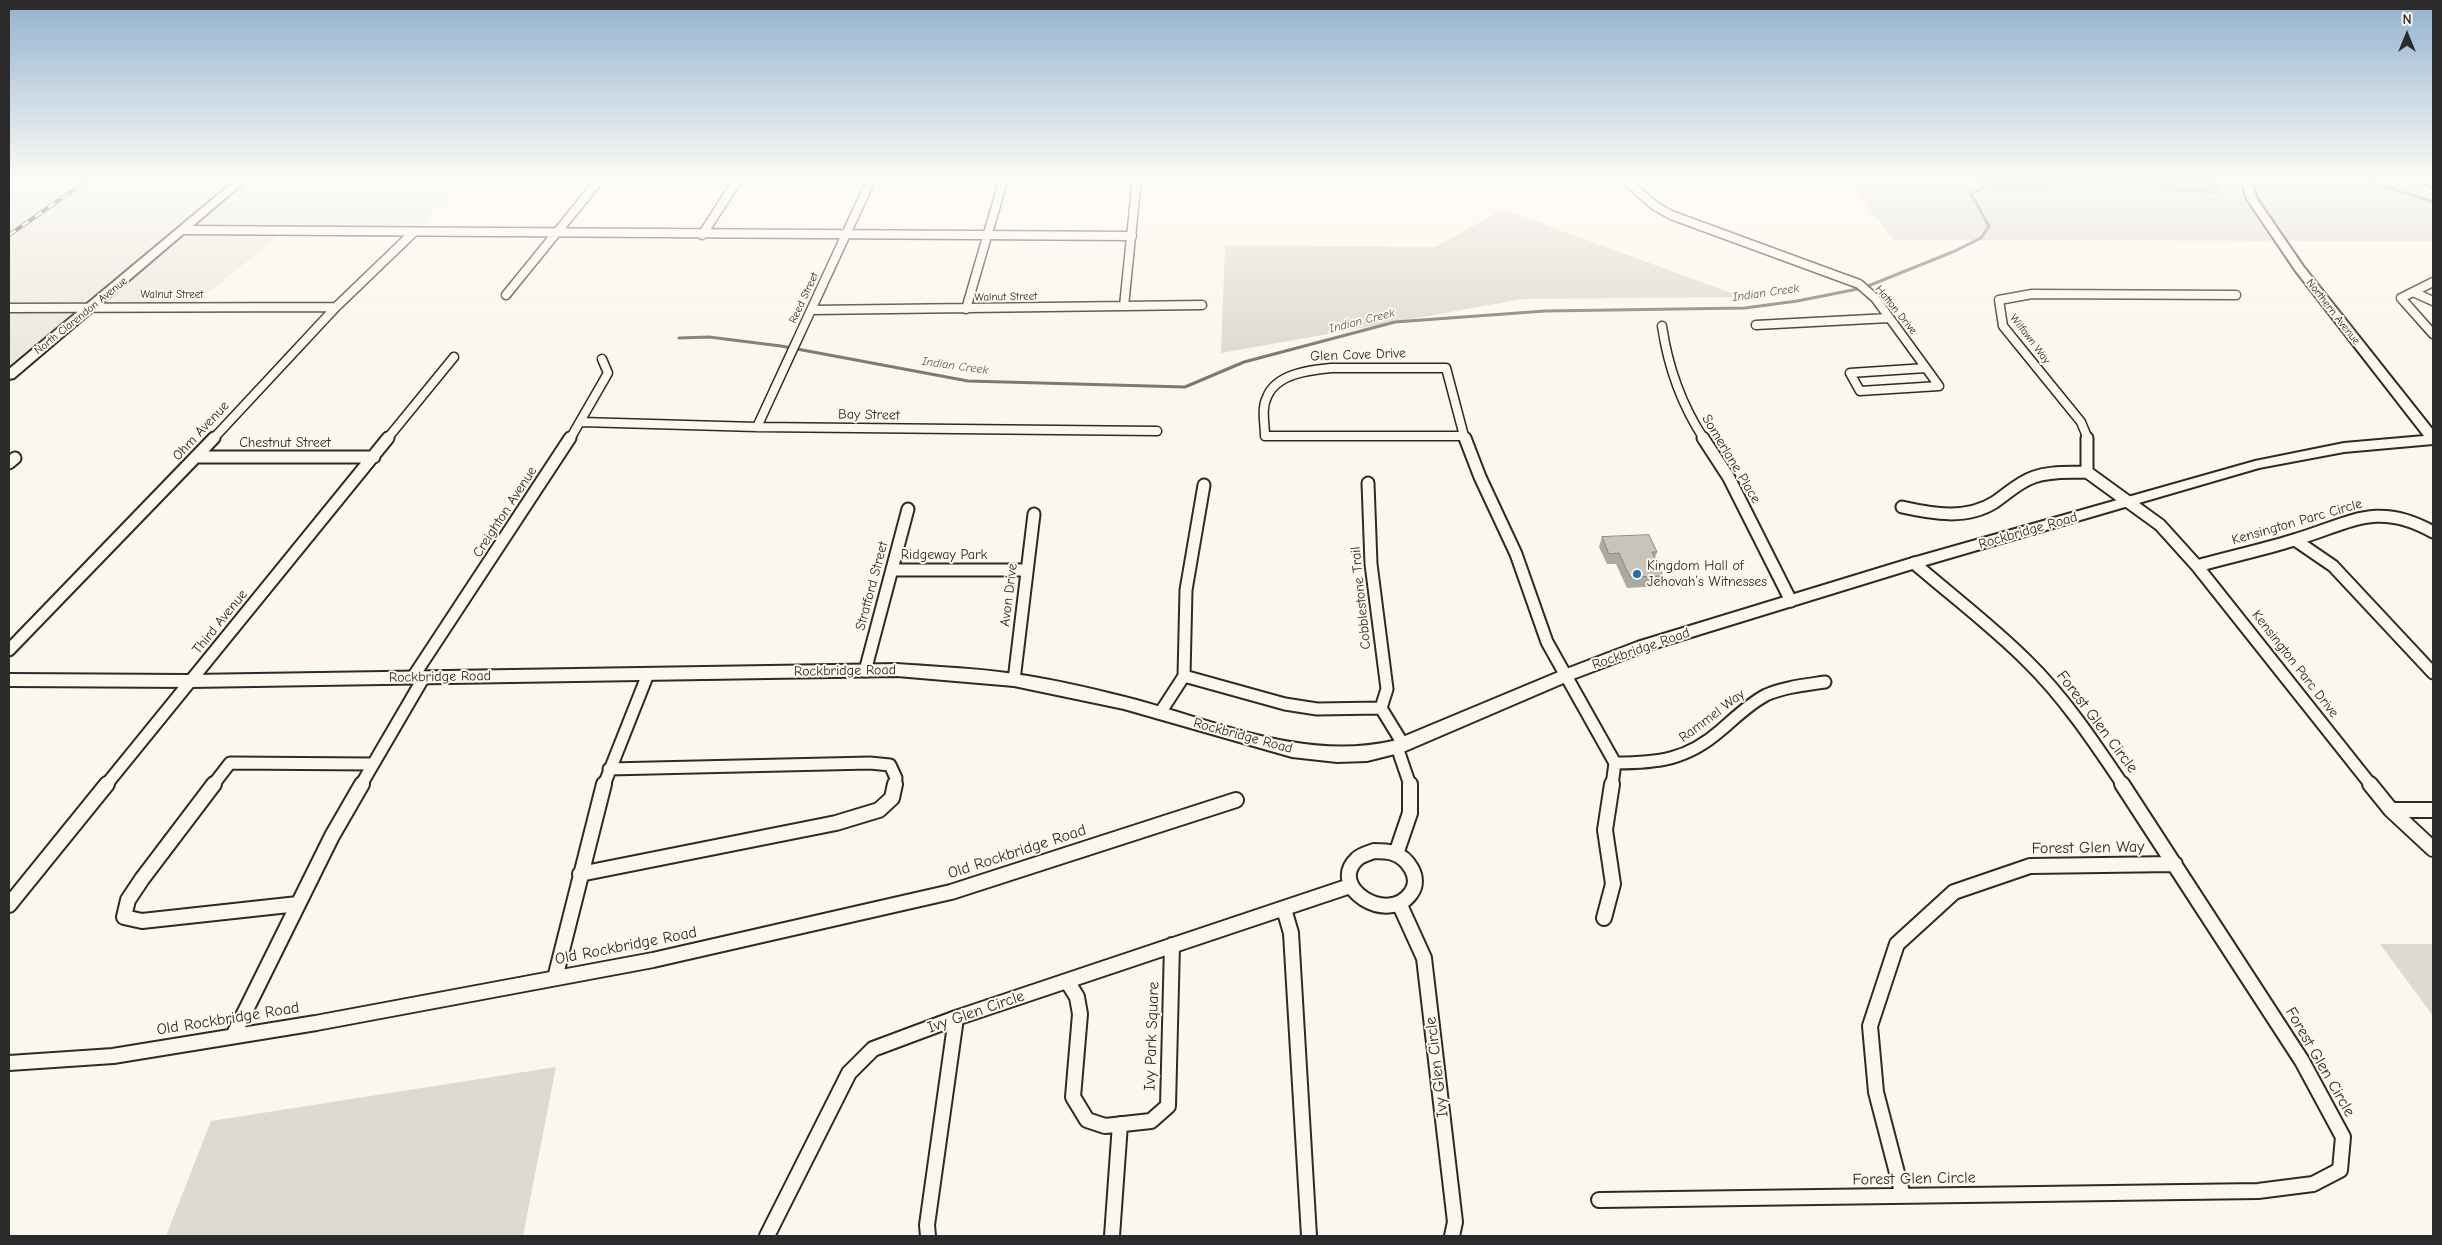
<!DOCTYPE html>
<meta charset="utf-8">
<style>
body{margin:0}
#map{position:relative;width:2442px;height:1245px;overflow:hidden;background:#fbf7ec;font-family:"Comic Neue",sans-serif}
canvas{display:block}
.frame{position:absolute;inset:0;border:10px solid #2b2b2b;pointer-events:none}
.north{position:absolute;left:2382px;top:10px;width:50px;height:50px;-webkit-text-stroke:4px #fbf7ec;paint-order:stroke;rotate:0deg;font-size:14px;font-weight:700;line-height:20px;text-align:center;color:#2b2b2b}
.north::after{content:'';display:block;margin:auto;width:18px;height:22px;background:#2b2b2b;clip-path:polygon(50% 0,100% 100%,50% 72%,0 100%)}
</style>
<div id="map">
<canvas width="2442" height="1245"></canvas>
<div class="frame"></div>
<div class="north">N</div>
</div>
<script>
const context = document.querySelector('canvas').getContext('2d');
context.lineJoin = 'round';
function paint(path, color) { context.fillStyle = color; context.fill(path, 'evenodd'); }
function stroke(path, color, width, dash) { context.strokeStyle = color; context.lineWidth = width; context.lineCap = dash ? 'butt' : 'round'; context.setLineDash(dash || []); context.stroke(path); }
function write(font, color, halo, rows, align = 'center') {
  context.font = font + ' "Comic Neue",sans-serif'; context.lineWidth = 4; context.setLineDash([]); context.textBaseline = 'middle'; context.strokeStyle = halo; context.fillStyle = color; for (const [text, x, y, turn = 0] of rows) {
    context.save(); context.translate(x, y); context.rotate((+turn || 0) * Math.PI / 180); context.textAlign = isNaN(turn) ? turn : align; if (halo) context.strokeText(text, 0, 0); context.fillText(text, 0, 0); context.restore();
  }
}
paint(new Path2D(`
 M 9,178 L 467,178 L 415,230 L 285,231 L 198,301 L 191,312 L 92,310 L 9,377 Z`), '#ebe8de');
paint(new Path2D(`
 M 1844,178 L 2403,178 L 2433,194 L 2433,241 L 1894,240 Z
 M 1503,209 L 1742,297 L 1523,299 L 1221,353 L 1225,245 L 1436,247 Z
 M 2380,944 L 2433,944 L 2433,1016 Z
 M 556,1067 L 523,1236 L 166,1236 L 211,1121 Z`), '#dddad0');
const water = new Path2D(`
 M 1971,178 L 2213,178 L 2216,179 L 2218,193 L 2143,188 L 1997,190 L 1979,185 Z`);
paint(water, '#b1afa7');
stroke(water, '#7b7a75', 1);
stroke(new Path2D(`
 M 2359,178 L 2433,202
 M 679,338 L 709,337 L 781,346 L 968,381 L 1185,387 L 1244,362 L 1395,322 L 1545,311 L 1745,308 L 1797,301 L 1863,288 L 1955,251 L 1981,238 L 1989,226 L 1971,194 L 1985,187`), '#7b7a75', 3);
const streetFar2 = new Path2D(`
 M 1623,178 L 1655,206 L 1671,215 L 1859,284 L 1875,298 L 1926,368
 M 184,230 L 1132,236
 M 702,235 L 739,178
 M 2433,282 L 2413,292 L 2433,301
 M 2413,292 L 2401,298 L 2433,334
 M 506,295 L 601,178
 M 1124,306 L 1137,178
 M 9,308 L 336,307
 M 966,309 L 1004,178
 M 812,310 L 1202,305
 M 1756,325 L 1889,318
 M 1662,326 C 1668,367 1681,404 1704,439
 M 1331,368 L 1446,368 L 1464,436 L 1265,436 C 1265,423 1261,409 1267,397 C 1276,374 1309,370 1331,368 Z
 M 1926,368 L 1939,386 L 1860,391 L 1850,373 Z
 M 581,422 L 757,427 L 1157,431
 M 757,427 L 872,178
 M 1464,436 L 1465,439
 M 213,439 L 336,307 L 414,232
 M 387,439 L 454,357
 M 570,439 L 608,373 L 602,359
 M 2088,439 L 2081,422 L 2003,326 L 1999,300 L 2032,294 L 2236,295`);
const streetFar1 = new Path2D(`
 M 1465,438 L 1480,477 L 1516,554 L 1547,642 L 1615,763 L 1612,785
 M 1703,438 L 1729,478 L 1791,601
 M 2087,438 L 2087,472 L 2160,525 L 2197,566 L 2371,785
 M 196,457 L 374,457
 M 9,463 L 15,458
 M 1368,483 L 1371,564 L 1387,689 L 1381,708 L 1403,744
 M 1902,507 C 1933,514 1967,520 1995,502 C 2008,493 2019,482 2034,477 C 2051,471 2069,473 2087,472
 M 2295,540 L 2333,566 L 2433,673
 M 1914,563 C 1951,595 1992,626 2027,661 C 2064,697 2094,742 2123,785
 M 2197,566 C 2229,557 2262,550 2294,540 C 2349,524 2376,500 2433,532
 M 892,570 L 1027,570
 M 9,650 L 214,438
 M 865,671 L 908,509
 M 1184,676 L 1285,704 L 1317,709 L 1381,708
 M 413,677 L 570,438
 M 1014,680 L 1034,514
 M 1160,713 L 1184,676 L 1186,590 L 1204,485
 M 1397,747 L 1410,785
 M 1615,763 C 1658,763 1687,760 1721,730 C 1735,718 1749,704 1766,695 C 1784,687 1805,685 1825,682
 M 609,769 L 870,763 L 890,765 L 896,778 L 895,785
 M 106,785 L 388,438
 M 213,785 L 230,763 L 373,764
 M 361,785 L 424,677
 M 604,785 L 648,674`);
const street = new Path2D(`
 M 214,784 L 142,879 L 128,900 L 124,917 L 142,921 L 298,904
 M 2370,784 L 2391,810 L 2433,849
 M 2391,810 L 2433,810
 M 1374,851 C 1380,851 1387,851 1393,853 C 1408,858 1422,878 1411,893 C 1388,926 1327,887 1357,859 C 1361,855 1369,853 1374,851 Z
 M 1396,854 L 1410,813 L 1410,784
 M 580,874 L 836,823 L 879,810 L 892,798 L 895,784
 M 1399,903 L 1424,958 L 1455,1222 L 1452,1236
 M 9,905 L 107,784
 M 1284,909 L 1291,933 L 1309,1236
 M 1604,918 L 1613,884 L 1605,830 L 1612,784
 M 555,978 L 604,784
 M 1067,981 L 1077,997 L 1080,1014 L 1073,1097 L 1087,1120 L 1105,1126 L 1151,1121 L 1168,1106 L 1172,945
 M 233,1036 L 332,836 L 362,784
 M 9,1063 L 113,1056 L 316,1023 L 653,960 L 951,892 L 1236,800
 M 1903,1196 L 1876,1092 L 1870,1026 L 1897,944 L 1954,892 L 2030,866 L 2175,864
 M 1599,1200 L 2258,1191 L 2313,1184 L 2340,1170 L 2343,1137 L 2302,1061 L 2122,784
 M 767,1236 L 849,1073 L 873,1049 L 956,1018 L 1350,886
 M 928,1236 L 927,1225 L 956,1018
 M 1112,1236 L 1120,1124`);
const secondary = new Path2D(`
 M 238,178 L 249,178 L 14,378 L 9,379 L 9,369 Z
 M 2240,178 L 2250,178 L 2257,199 L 2303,266 L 2433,430 L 2433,444 L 2344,452 L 2259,468 L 1919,567 L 1649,650 L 1573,679 L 1403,752 L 1367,761 L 1337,762 L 1292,757 L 1124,709 L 1014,686 L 897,676 L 191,687 L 9,686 L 9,674 L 191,675 L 897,664 C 936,667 975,668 1014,674 C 1051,679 1089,688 1125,697 C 1212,719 1302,762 1393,741 L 1561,671 L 1637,642 L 1909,559 L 2255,461 L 2344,443 L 2424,436 L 2295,270 L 2247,199 Z`);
const highway = new Path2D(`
 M 2417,178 L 2433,178 L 2433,187 Z`);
stroke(streetFar2, '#2b2b2b', 11);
stroke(streetFar1, '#2b2b2b', 15);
stroke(street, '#2b2b2b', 18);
stroke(secondary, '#2b2b2b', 4);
stroke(highway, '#2b2b2b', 4);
stroke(streetFar2, '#fbf7ec', 8);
stroke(streetFar1, '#fbf7ec', 11);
stroke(street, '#fbf7ec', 14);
paint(secondary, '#fbf7ec');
paint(highway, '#fbf7ec');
const rail = new Path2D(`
 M 9,235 L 91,178`);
stroke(rail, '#2b2b2b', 4);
stroke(rail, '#fbf7ec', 2.5, [8]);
paint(new Path2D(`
 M 1602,537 L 1657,552 L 1655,558 L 1663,576 L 1660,586 L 1627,588 L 1616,564 L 1607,564 L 1599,547 Z`), '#aba9a2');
const building = new Path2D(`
 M 1649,535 L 1657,552 L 1652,552 L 1663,576 L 1630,577 L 1619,553 L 1609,554 L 1602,537 Z`);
paint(building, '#c7c4bc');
stroke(building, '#8b8984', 1);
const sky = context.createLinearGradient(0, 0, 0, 352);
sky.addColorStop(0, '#92b2ce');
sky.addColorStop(0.51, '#fdfbf6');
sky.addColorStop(1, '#fdfbf600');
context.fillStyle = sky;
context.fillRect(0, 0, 2442, 352);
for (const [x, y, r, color] of [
 [1637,574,5,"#1f6fb2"]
]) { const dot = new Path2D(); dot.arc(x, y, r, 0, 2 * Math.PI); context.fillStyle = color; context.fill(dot); stroke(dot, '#fbf7ec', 2); }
write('11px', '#2b2b2b', '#fbf7ec', [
 ["Walnut Street",172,295],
 ["Walnut Street",1006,297,-1],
 ["Reed Street",804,298,-65],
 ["Hatton Drive",1896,310,51],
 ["Northern Avenue",2333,312,52],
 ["North Clarendon Avenue",81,316,-39],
 ["Wilfawn Way",2030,339,53]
]);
write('italic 12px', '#5a5956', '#fbf7ec', [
 ["Indian Creek",1766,293,-8],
 ["Indian Creek",1362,321,-14],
 ["Indian Creek",955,366,8]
]);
write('14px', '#2b2b2b', '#fbf7ec', [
 ["Glen Cove Drive",1358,355,-2],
 ["Bay Street",869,415,1],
 ["Ohm Avenue",201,431,-47],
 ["Chestnut Street",285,443],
 ["Somerlane Place",1731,459,59],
 ["Creighton Avenue",505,512,-57],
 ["Kensington Parc Circle",2297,522,-16],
 ["Rockbridge Road",2028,531,-16],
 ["Ridgeway Park",944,555],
 ["Stratford Street",872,586,-75],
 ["Avon Drive",1009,595,-83],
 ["Cobblestone Trail",1361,598,-96],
 ["Third Avenue",220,622,-51],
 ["Rockbridge Road",1641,649,-19],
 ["Kensington Parc Drive",2295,664,52],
 ["Rockbridge Road",845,671,-1],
 ["Rockbridge Road",440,677,-1],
 ["Rammel Way",1712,716,-37],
 ["Rockbridge Road",1243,736,15]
]);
write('14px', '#2b2b2b', '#fbf7ec', [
 ["Kingdom Hall of",1647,566],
 ["Jehovah’s Witnesses",1647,582]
], 'left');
write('16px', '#2b2b2b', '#fbf7ec', [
 ["Forest Glen Circle",2097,722,53],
 ["Forest Glen Way",2088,848,-1],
 ["Old Rockbridge Road",1017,852,-18],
 ["Old Rockbridge Road",626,946,-11],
 ["Ivy Glen Circle",976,1012,-19],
 ["Old Rockbridge Road",228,1019,-9],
 ["Ivy Park Square",1152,1036,-88],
 ["Forest Glen Circle",2320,1062,60],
 ["Ivy Glen Circle",1437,1067,-97],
 ["Forest Glen Circle",1914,1179,-1]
]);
</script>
